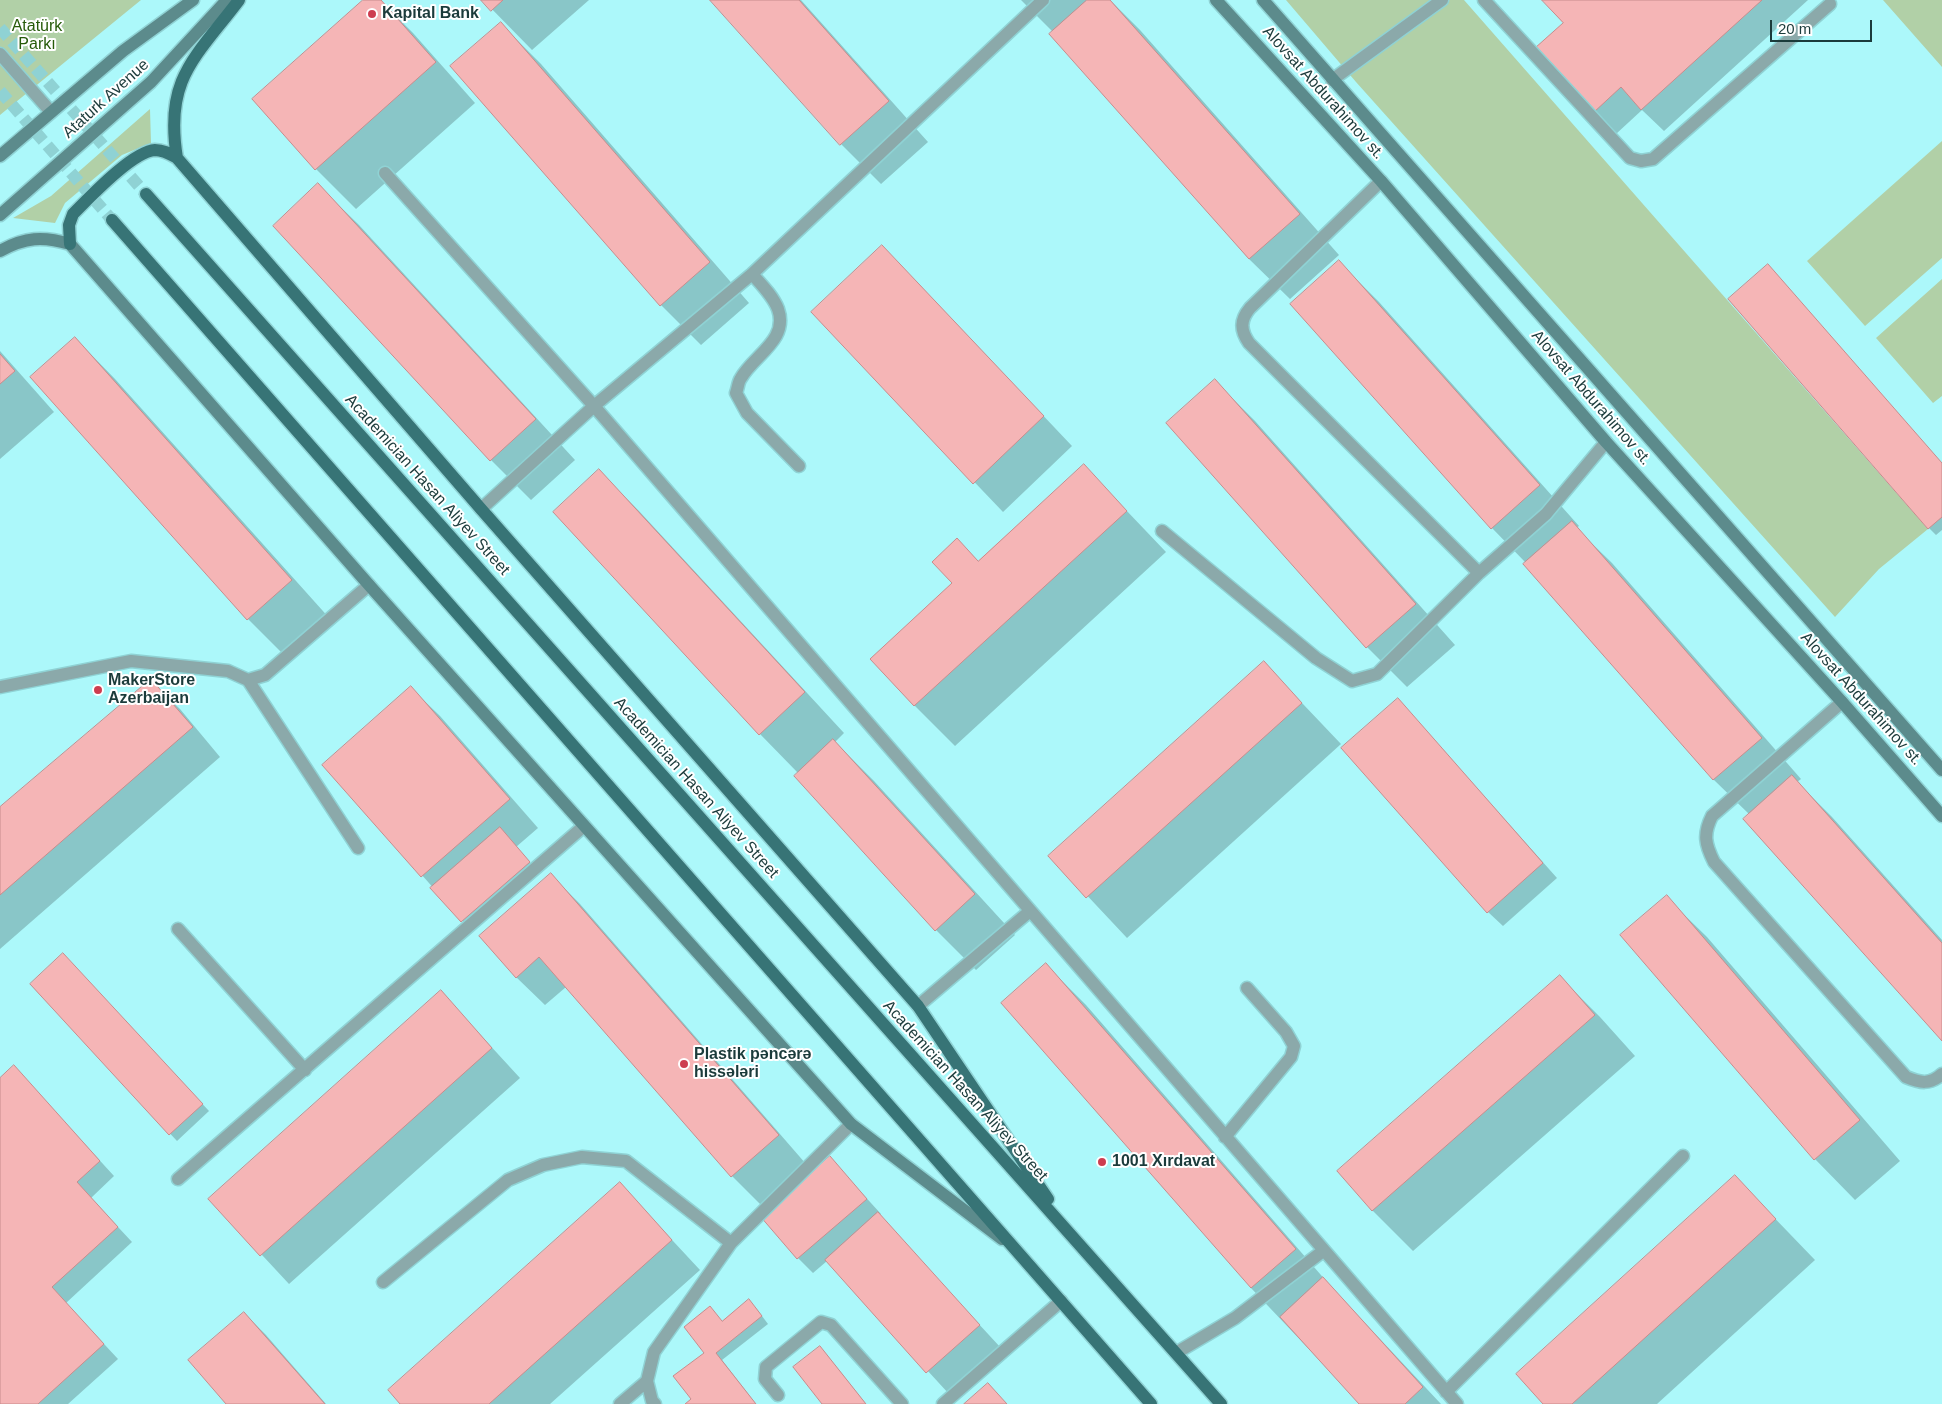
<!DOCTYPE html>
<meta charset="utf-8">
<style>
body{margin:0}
#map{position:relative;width:1942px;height:1404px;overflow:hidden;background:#acf8fa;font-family:Arial,sans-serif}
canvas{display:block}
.scale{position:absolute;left:1770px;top:20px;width:102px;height:22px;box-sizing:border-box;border:2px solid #1b3b3b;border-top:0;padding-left:6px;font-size:15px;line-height:18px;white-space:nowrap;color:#1b3b3b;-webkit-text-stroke:4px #fff;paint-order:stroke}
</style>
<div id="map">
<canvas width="1942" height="1404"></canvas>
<div class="scale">20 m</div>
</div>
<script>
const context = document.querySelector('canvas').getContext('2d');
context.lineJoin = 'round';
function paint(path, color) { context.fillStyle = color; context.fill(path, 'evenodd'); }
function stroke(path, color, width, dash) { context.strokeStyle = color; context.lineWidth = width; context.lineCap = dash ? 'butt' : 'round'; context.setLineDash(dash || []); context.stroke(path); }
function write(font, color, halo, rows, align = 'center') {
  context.font = font + ' Arial,sans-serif'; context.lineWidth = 4; context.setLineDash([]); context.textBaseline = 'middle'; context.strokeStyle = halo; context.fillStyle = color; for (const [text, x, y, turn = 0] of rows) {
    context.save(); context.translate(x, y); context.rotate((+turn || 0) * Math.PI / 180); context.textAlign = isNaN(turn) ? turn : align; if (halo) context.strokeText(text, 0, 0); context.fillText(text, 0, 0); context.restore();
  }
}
paint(new Path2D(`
 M 0,0 L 141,0 L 0,115 Z
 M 1286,0 L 1464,0 L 1928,529 L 1879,569 L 1835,617 L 1356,82 Z
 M 1883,0 L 1942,0 L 1942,67 Z
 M 150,109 L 151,143 L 122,155 L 65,203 L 55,223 L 13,218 L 51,196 Z
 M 1942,141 L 1942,258 L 1865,326 L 1807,261 Z
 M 1942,279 L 1942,396 L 1933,403 L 1876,338 Z`), '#b1d0a7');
paint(new Path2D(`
 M 365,0 L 380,0 L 413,33 L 475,103 L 356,209 L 316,169 Z
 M 483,0 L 589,0 L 532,50 Z
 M 712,0 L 801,0 L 928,142 L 881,184 L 841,144 Z
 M 1021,0 L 1110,0 L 1140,30 L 1339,255 L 1290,299 L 1249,259 L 1053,32 Z
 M 1543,0 L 1808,0 L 1664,131 L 1642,110 L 1616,134 L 1594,112 L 1564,23 Z
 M 501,24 L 541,64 L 749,303 L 701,345 L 661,305 Z
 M 318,185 L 359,225 L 575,460 L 531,500 L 491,460 L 274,226 Z
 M 1339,262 L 1379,302 L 1579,526 L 1576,528 L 1612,563 L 1801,779 L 1797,782 L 1832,817 L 1942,940 L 1942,1039 L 1750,815 L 1714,780 L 1526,563 L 1492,528 Z
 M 911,276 L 1072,446 L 1003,512 L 813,313 Z
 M 75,338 L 115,379 L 331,620 L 288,659 L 248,619 Z
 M 0,351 L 54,412 L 0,459 Z
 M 1215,381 L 1255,421 L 1455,645 L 1407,687 L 1367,647 Z
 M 1942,464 L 1942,530 L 1936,535 L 1929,528 Z
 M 1084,466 L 1166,552 L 955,746 L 914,705 L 954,583 L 957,540 L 979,562 Z
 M 599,471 L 639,511 L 844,733 L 835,742 L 874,781 L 1015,935 L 976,970 L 936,930 L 798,773 L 760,734 Z
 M 1264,663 L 1341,744 L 1127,938 L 1050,856 Z
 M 151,681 L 180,709 L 220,757 L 0,949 L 0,809 Z
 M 411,688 L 440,716 L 538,828 L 516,847 L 536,869 L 469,928 L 324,765 Z
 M 1412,715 L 1557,878 L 1503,926 L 1488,912 Z
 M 551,875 L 580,904 L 806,1164 L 761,1205 L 732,1176 L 566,987 L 545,1005 L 516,977 Z
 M 1666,897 L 1707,937 L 1900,1161 L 1855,1200 L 1815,1159 Z
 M 70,962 L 209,1111 L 177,1141 L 31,985 Z
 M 1046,965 L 1086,1005 L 1334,1290 L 1441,1404 L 1361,1404 L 1251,1288 Z
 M 1560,977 L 1600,1017 L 1635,1056 L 1413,1251 L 1373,1211 L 1339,1171 Z
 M 441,992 L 520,1078 L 289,1284 L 210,1199 Z
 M 0,1079 L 28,1082 L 114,1176 L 91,1198 L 132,1242 L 66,1303 L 118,1359 L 68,1404 L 0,1404 Z
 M 830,1158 L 881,1214 L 879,1216 L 1001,1348 L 949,1394 L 827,1261 L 813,1273 L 798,1258 Z
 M 1735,1177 L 1815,1260 L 1657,1404 L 1545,1404 Z
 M 620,1184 L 700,1270 L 550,1404 L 402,1404 Z
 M 710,1308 L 722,1322 L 756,1308 L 768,1324 L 722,1360 L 756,1404 L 687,1404 L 693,1399 L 705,1353 Z
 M 244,1313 L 266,1335 L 326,1404 L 228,1404 Z
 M 820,1348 L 827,1355 L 866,1404 L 824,1404 Z`), '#0003');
const building = new Path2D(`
 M 363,0 L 381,0 L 436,62 L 315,170 L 252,99 Z
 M 481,0 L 503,0 L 491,11 Z
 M 710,0 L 799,0 L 889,101 L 840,145 Z
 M 1087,0 L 1110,0 L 1300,214 L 1249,259 L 1049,34 Z
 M 1542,0 L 1762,0 L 1641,110 L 1621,87 L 1593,113 L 1535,48 L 1563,23 Z
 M 501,22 L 710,262 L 660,306 L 450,66 Z
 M 318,183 L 536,419 L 490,461 L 273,226 Z
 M 882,245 L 1044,416 L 973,484 L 811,312 Z
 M 1339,260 L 1540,485 L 1491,529 L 1290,304 Z
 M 1768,264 L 1942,463 L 1942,517 L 1928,529 L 1728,299 Z
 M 75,337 L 292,580 L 247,620 L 30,377 Z
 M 0,354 L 15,371 L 0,384 Z
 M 1215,379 L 1416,604 L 1366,648 L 1166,423 Z
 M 1084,464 L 1127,511 L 914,706 L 870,659 L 952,583 L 932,562 L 957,538 L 978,561 Z
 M 599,469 L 805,692 L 759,735 L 553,512 Z
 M 1572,521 L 1762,738 L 1713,780 L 1523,564 Z
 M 1264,661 L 1302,703 L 1086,898 L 1048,856 Z
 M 151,679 L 193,727 L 0,895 L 0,807 Z
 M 411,686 L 510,799 L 421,877 L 322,765 Z
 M 1398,698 L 1543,863 L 1487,913 L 1341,748 Z
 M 833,739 L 975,894 L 935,931 L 794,776 Z
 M 1792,775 L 1942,943 L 1942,1041 L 1743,819 Z
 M 500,827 L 530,862 L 461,922 L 430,888 Z
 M 551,873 L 779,1135 L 731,1177 L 539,957 L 516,978 L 479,936 Z
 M 1667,895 L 1860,1120 L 1814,1160 L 1620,935 Z
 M 63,953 L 203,1104 L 169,1135 L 30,984 Z
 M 1046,963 L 1296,1249 L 1251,1288 L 1001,1003 Z
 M 1560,975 L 1595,1015 L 1372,1211 L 1337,1171 Z
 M 441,990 L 492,1048 L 260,1256 L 208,1199 Z
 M 14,1065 L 100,1161 L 77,1182 L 118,1227 L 52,1287 L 104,1344 L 38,1404 L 0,1404 L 0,1078 Z
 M 830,1156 L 867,1199 L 797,1259 L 760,1216 Z
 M 1735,1175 L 1776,1219 L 1572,1404 L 1543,1404 L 1516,1374 Z
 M 620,1182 L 672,1240 L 489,1404 L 400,1404 L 388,1390 Z
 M 878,1212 L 980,1325 L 926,1373 L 825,1260 Z
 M 1323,1277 L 1423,1387 L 1405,1404 L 1359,1404 L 1280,1317 Z
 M 749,1299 L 762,1316 L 716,1353 L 756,1404 L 685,1404 L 691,1399 L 673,1376 L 704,1353 L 684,1327 L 710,1306 L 722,1321 Z
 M 244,1312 L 325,1404 L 226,1404 L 188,1360 Z
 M 820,1346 L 866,1404 L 822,1404 L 793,1367 Z
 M 988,1383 L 1007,1404 L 964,1404 Z`);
paint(building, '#f5b5b6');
stroke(building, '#c88b8c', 1);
stroke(new Path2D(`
 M 0,28 L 146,194
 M 0,91 L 112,220`), '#8fd2d4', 12, [12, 6]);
const service = new Path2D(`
 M 1484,0 L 1630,158 L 1641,161 L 1653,159 L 1830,4
 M 0,54 L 51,112
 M 1332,80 L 1442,0
 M 385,173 L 594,406 L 1457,1404
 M 1381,181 L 1250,308 C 1240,320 1240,330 1249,343 L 1479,573
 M 752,274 C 761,284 773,296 778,309 C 789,340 754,355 741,378 C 738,382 738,388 736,393 L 747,413 L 799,466
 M 481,509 L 594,406 L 752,274 L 1043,0
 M 1162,531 L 1316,658 L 1352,681 L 1377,674 L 1479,573 L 1546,514 L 1606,442
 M 248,680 L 358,848
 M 0,687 L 131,661 L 228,671 L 248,680 L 265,675 L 369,585
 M 1842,702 L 1712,816 C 1703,834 1705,844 1714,862 L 1906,1077 C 1920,1083 1930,1085 1942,1074
 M 178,929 L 305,1070
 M 918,1006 L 1030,911
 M 1225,1137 L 1291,1057 L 1294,1046 L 1286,1032 L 1247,988
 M 178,1179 L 584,826
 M 383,1282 L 508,1180 L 543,1165 L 582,1157 L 626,1161 L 731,1243
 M 1176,1353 L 1235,1318 L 1323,1251
 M 1446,1392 L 1683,1156
 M 778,1395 L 765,1379 L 766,1367 L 821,1322 L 831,1325 L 902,1404
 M 620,1404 L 647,1381
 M 655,1404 L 652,1401 L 647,1381 L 654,1352 L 731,1243 L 851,1124
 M 943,1404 L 1061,1301`);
const secondary = new Path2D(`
 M 1216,0 L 1381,181 L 1606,442 L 1842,702 L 1942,816
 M 1263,0 L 1942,770
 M 0,156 L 123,51 L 193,0
 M 0,215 L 151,82 L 227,0
 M 0,251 C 25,237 43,236 70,244 L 369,585 L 851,1124 L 1002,1239`);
const primary = new Path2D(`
 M 239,0 C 195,58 164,79 177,158 L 481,509 L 918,1006 L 1048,1199
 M 146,194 L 1221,1404
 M 112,220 L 1151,1404
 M 70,244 L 69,225 L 73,214 C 89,198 133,151 155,150 C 164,150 170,154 177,158`);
stroke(service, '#8fd2d4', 15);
stroke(secondary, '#8fd2d4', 15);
stroke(primary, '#8fd2d4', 15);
stroke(service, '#8ba9aa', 12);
stroke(secondary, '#5c8b8c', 12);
stroke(primary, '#377476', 12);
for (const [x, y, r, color] of [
 [372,14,5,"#cd3d50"],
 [98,690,5,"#cd3d50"],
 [684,1064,5,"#cd3d50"],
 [1102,1162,5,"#cd3d50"]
]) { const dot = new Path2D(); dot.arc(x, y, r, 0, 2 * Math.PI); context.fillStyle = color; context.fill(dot); stroke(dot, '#fff', 2); }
write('bold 16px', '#1b3b3b', '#fff', [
 ["Kapital Bank",382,14],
 ["MakerStore",108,681],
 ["Azerbaijan",108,699],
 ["Plastik pəncərə",694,1055],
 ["hissələri",694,1073],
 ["1001 Xırdavat",1112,1162]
], 'left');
write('16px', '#265a09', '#fff', [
 ["Atatürk",37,27],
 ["Parkı",37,45]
]);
write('16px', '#1b3b3b', '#fff', [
 ["Alovsat Abdurahimov st.",1323,93,48],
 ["Ataturk Avenue",106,99,-42],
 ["Alovsat Abdurahimov st.",1591,398,49],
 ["Academician Hasan Aliyev Street",427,485,48],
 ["Alovsat Abdurahimov st.",1861,699,48],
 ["Academician Hasan Aliyev Street",696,788,48],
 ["Academician Hasan Aliyev Street",965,1091,48]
]);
</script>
